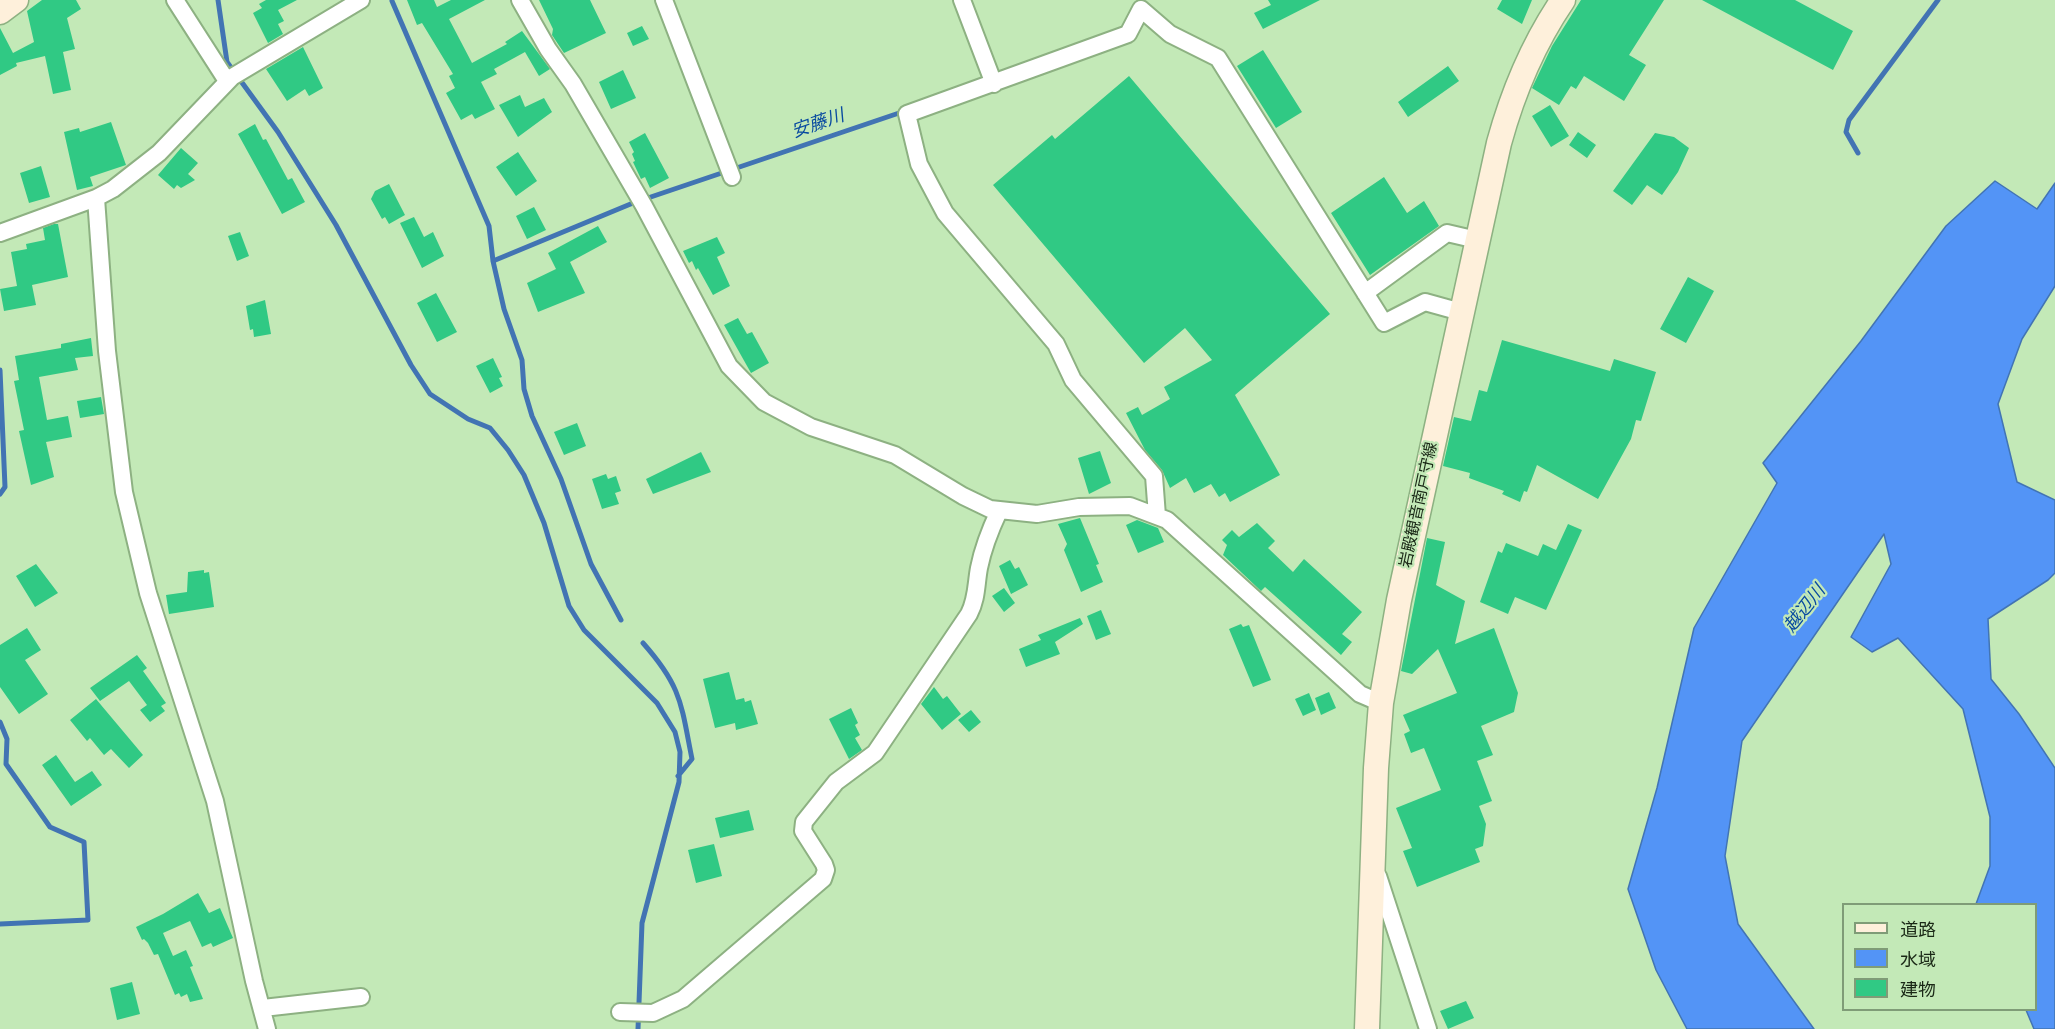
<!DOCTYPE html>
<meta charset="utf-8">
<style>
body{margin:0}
#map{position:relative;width:2055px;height:1029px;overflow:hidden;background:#c3e9b7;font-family:Arial,"Noto Sans JP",sans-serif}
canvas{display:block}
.legend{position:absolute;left:1842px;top:903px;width:195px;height:108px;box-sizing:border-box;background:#c3e9b7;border:2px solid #7f9c77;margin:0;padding:8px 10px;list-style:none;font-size:18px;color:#1a2816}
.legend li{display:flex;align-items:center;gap:12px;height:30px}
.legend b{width:30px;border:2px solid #7f9c77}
</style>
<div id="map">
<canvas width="2055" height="1029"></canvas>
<ul class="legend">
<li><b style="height:8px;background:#fef0db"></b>道路</li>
<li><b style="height:16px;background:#5394f6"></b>水域</li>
<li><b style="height:16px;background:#30c984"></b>建物</li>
</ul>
</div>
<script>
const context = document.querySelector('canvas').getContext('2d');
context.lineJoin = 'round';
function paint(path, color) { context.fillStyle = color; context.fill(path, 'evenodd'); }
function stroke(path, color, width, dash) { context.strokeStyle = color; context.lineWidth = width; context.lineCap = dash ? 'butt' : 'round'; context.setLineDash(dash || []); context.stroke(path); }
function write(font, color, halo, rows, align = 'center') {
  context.font = font + ' Arial,"Noto Sans JP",sans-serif'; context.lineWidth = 4.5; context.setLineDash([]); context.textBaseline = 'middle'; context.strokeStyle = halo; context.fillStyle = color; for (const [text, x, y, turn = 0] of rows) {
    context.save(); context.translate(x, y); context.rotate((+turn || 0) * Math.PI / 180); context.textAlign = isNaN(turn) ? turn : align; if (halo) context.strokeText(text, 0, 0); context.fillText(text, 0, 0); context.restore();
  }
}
const water = new Path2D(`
 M 1995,181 L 2037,209 L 2055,183 L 2055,286 L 2022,339 L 1998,404 L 2017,482 L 2055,500 L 2055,573 L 2048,580 L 1988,619 L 1991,679 L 2019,714 L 2055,768 L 2055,1029 L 2034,1029 L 2026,1010 L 2036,1010 L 2036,904 L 1976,904 L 1990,866 L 1990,817 L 1963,709 L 1898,638 L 1872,652 L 1851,637 L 1891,564 L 1884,534 L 1742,741 L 1725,856 L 1738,924 L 1814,1029 L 1687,1029 L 1656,970 L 1628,889 L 1657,788 L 1694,628 L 1777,483 L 1763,463 L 1861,341 L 1946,226 Z`);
paint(water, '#5394f6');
stroke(water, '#4274b3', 1.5);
stroke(new Path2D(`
 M 218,0 L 227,62 L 278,132 L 336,225 L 411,365 L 430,394 L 468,419 L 490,428 L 508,450 L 524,475 L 544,523 L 569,606 L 584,630 L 657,703 L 675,732 L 680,752 L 679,782 L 642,923 L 638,1029
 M 392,1 L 489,226 L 493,261 L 504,309 L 522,360 L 524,389 L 532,416 L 561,479 L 591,564 L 621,620
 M 1858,153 L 1846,132 L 1849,120 L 1938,0
 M 493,261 L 633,203 L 905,111
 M 0,370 L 5,487 L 0,494
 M 643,643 C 682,687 681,704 692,759 L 678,776
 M 0,722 L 7,739 L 6,764 L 50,827 L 84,842 L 88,920 L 0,924`), '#4274b3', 5);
paint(new Path2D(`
 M 42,0 L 76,0 L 81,9 L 67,18 L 75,49 L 63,52 L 71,90 L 53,94 L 45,56 L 16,63 L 17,66 L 0,75 L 0,28 L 13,53 L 34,42 L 27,11 Z
 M 266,0 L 297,0 L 278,10 L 284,21 L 278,24 L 283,34 L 268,43 L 253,13 L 262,8 L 259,4 Z
 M 407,0 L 434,0 L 437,7 L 451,0 L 485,0 L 449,19 L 472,63 L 507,44 L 505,42 L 522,31 L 550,69 L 539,76 L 525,52 L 494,69 L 497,74 L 481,82 L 495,109 L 475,119 L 472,114 L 461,120 L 446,93 L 455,88 L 449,76 L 453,74 L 422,23 L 417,25 Z
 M 539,0 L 590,0 L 606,33 L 564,53 L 552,35 L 553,29 Z
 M 1268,0 L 1320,0 L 1263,29 L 1254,13 L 1271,5 Z
 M 1502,0 L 1532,0 L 1522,24 L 1497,9 Z
 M 1581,0 L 1664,0 L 1629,55 L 1646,65 L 1624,101 L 1584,76 L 1576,89 L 1571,86 L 1559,105 L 1532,88 L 1552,46 Z
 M 1702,0 L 1795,0 L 1853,31 L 1833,70 Z
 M 642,26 L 649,39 L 633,46 L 627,33 Z
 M 303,47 L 323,88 L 309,96 L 305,89 L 287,101 L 266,69 Z
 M 1263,50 L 1302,112 L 1276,128 L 1237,66 Z
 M 1448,66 L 1459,81 L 1408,117 L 1398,102 Z
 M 623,70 L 636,98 L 611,109 L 599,82 Z
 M 1129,76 L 1330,314 L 1235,395 L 1280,475 L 1230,502 L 1225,493 L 1219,497 L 1211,484 L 1194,493 L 1186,478 L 1170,488 L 1162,470 L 1145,450 L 1126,413 L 1138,407 L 1142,415 L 1170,399 L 1164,387 L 1212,360 L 1185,328 L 1144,363 L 993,185 L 1052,135 L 1055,139 Z
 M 520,95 L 525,107 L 544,98 L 552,112 L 518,137 L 499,105 Z
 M 1550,105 L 1569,136 L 1551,147 L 1532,116 Z
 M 111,122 L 126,165 L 90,177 L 93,186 L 77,190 L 64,132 L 79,128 L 80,132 Z
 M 255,124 L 263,140 L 266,139 L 288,180 L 292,178 L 305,202 L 282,214 L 238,134 Z
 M 1578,132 L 1596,145 L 1587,158 L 1569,145 Z
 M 645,133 L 669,178 L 650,188 L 645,177 L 641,179 L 633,162 L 635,161 L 632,154 L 634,152 L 629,142 Z
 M 1655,133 L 1674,137 L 1689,148 L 1678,172 L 1662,195 L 1647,185 L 1632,205 L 1613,191 Z
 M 181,148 L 198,163 L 188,174 L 195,180 L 181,188 L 177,185 L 174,189 L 158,175 Z
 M 518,152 L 537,181 L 516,196 L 496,167 Z
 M 41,166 L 50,197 L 29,203 L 20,173 Z
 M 1384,177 L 1407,213 L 1424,201 L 1439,226 L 1370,275 L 1331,213 Z
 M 389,184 L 405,215 L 389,224 L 385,217 L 382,219 L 371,199 L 375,191 Z
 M 534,207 L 546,230 L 527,239 L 516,216 Z
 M 414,217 L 424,237 L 433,232 L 444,256 L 422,268 L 400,223 Z
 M 54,224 L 58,224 L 68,277 L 32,285 L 36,305 L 4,311 L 0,289 L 17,286 L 11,252 L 27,249 L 26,244 L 45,240 L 43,228 Z
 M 598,226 L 607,242 L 570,262 L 585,293 L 538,312 L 527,283 L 556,269 L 548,253 Z
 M 240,232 L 249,256 L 237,261 L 228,236 Z
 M 717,237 L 725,253 L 717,257 L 730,286 L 713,295 L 698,268 L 696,270 L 692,261 L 689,263 L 683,251 Z
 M 1688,277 L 1714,291 L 1686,343 L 1660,329 Z
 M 436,293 L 457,332 L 437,342 L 417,303 Z
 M 265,300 L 271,334 L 254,337 L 253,329 L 250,330 L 246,306 Z
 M 738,318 L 747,334 L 752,332 L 769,363 L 751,373 L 724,325 Z
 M 91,338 L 93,356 L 75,358 L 78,370 L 39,377 L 47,420 L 68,416 L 72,437 L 46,442 L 54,477 L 31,485 L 19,431 L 24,430 L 14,381 L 19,380 L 15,356 L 61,348 L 61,344 Z
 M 1502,340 L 1610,371 L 1614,359 L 1656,372 L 1641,421 L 1636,420 L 1631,439 L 1598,499 L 1537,465 L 1527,492 L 1524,491 L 1520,502 L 1502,494 L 1504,491 L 1469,478 L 1470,473 L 1443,466 L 1454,417 L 1471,421 L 1479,390 L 1487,392 Z
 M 493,358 L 502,377 L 499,378 L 503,386 L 490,393 L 476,366 Z
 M 101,397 L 104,414 L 80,418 L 77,401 Z
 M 577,423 L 586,446 L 564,455 L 554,432 Z
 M 1100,451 L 1111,483 L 1089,494 L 1078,458 Z
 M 701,452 L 711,472 L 653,494 L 646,479 Z
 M 606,474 L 608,479 L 616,476 L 621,491 L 615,493 L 619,504 L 602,509 L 592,479 Z
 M 1080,518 L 1099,564 L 1096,565 L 1103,582 L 1081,592 L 1064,550 L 1067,544 L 1058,524 Z
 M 1137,520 L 1158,528 L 1164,542 L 1138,553 L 1126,525 Z
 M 1257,523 L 1275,541 L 1268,548 L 1293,572 L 1304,559 L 1362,612 L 1342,634 L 1352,642 L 1341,655 L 1265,587 L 1261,591 L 1223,555 L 1227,545 L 1222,540 L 1232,530 L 1239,537 Z
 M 1568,524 L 1582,530 L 1546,610 L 1515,597 L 1508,614 L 1480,602 L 1498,551 L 1502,553 L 1506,543 L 1538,556 L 1543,544 L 1556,550 Z
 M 1427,538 L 1445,542 L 1436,585 L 1465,601 L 1455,644 L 1494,628 L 1518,693 L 1514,712 L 1481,726 L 1493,755 L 1477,761 L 1492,801 L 1479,806 L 1486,824 L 1483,846 L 1475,849 L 1480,862 L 1417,887 L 1403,851 L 1412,848 L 1396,808 L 1441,790 L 1424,748 L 1411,753 L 1404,734 L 1410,731 L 1403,715 L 1457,693 L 1438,649 L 1412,674 L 1401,671 Z
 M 1010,560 L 1015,569 L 1019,567 L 1028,585 L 1011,594 L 999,566 Z
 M 36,564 L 58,593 L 35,607 L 16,576 Z
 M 204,570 L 204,573 L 209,572 L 214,607 L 169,614 L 166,595 L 187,592 L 188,572 Z
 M 1004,588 L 1015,603 L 1004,612 L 992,596 Z
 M 1101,610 L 1111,634 L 1096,640 L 1087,616 Z
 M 1080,618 L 1083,624 L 1055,642 L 1060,654 L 1026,667 L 1019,649 L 1041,640 L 1038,635 Z
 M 1241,624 L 1243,627 L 1249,625 L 1271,680 L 1253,687 L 1229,629 Z
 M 27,628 L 41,650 L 25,660 L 48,694 L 19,714 L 0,687 L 0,645 Z
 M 137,655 L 147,668 L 143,671 L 166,703 L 161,706 L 165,711 L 150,722 L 140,710 L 147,705 L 129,681 L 100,701 L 90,688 Z
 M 729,672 L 736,700 L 744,698 L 745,702 L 751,700 L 758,724 L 736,730 L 735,723 L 715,728 L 703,679 Z
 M 934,687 L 943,699 L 947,696 L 961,714 L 942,730 L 921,704 Z
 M 1329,692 L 1336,708 L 1321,715 L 1315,698 Z
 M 1309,693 L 1316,710 L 1303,716 L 1295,699 Z
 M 96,699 L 143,755 L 129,768 L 111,749 L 104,755 L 90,738 L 87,741 L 70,720 Z
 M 851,708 L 858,723 L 855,725 L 860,735 L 855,738 L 862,750 L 849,759 L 829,719 Z
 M 971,710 L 981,722 L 969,732 L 958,720 Z
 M 56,755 L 75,782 L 92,771 L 102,785 L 71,806 L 42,765 Z
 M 749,810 L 754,830 L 720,838 L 715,818 Z
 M 714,844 L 722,876 L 696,883 L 688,850 Z
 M 198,893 L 209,913 L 220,908 L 233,938 L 213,947 L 211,943 L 202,947 L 190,921 L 163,933 L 173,956 L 186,950 L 193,966 L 190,967 L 203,999 L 190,1002 L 187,994 L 181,997 L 179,993 L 175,995 L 158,954 L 154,955 L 148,943 L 144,939 L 142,940 L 136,927 L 163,914 Z
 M 132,982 L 140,1014 L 117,1020 L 110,988 Z
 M 1466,1001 L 1474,1018 L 1448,1029 L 1440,1011 Z`), '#30c984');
const street = new Path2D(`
 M 175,0 L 227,81
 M 520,0 L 548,49 L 573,84 L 644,206 L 729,366 L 764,402 L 811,427 L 895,455 L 963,496 L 990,509 L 1037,514 L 1079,507 L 1130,506 L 1167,520 L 1360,694 L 1381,703
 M 664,0 L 732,177
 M 962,0 L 994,84
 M 96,198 L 107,351 L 124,492 L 148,593 L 215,801 L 254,981 L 267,1029
 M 0,233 L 96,198 L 113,189 L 159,153 L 232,77 L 361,0
 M 1365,293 L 1447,233 L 1477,240
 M 1157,516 L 1154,476 L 1073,380 L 1056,344 L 945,213 L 919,164 L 907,114 L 1128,34 L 1141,9 L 1170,34 L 1218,58 L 1384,323 L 1425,302 L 1461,312
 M 1378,876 L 1428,1029
 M 263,1008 L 361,997
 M 620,1012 L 653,1013 L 683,999 L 823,879 L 826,870 L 824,864 L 803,831 L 804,822 L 836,782 L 875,753 L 969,614 C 977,599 976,584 979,568 C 983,548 990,530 999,511`);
const secondary = new Path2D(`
 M 0,12 L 16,0
 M 1367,1029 L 1376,768 L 1381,703 L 1399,600 L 1499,143 C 1513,92 1533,44 1563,0`);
stroke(street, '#8db182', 20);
stroke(secondary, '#8db182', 27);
stroke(street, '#fff', 16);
stroke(secondary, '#fef0db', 24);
write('16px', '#1a2816', '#c3e9b7', [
 ["岩殿観音南戸守線",1419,505,-78]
]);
write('italic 18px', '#084aa0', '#c3e9b7', [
 ["安藤川",818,124,-19],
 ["越辺川",1805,609,-52]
]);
</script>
